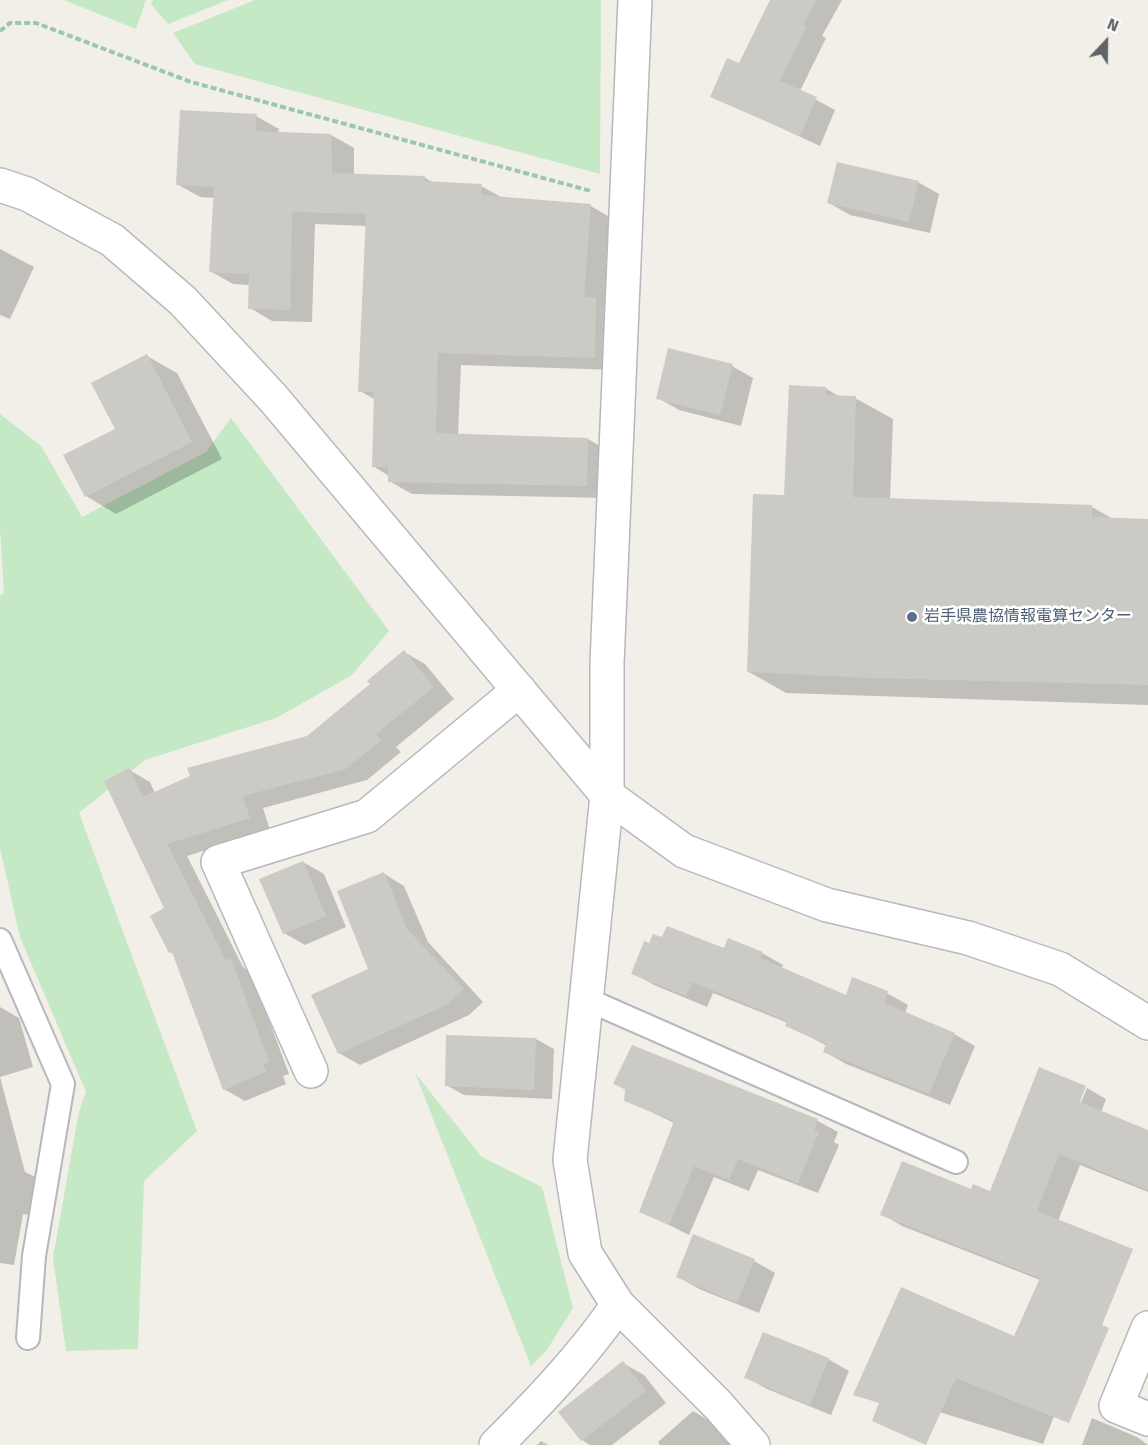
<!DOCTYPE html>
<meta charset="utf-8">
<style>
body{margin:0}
#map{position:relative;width:1148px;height:1445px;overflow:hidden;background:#f1efe8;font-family:"Fira Sans",sans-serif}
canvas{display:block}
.north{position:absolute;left:1076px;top:12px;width:60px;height:60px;-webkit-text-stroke:4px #fff;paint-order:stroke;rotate:22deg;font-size:16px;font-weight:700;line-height:24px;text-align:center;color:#5f6368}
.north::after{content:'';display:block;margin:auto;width:21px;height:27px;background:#5f6368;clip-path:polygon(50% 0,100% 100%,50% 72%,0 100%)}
</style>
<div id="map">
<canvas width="1148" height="1445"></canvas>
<div class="north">N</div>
</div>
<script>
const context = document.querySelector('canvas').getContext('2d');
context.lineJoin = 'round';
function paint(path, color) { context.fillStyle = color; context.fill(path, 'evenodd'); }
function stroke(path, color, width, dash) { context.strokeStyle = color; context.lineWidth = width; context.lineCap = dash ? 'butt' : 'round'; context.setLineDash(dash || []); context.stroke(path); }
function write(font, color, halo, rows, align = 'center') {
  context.font = font + ' "Fira Sans","Noto Sans JP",sans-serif'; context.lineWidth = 5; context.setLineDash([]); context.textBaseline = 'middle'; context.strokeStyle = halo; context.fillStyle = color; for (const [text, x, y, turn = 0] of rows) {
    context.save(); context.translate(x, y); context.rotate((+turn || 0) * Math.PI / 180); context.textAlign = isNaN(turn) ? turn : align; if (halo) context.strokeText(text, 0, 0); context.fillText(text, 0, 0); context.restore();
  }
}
paint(new Path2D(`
 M 64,0 L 146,0 L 136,29 Z
 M 153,0 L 228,0 L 168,24 L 151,4 Z
 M 255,0 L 601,0 L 600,174 L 195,64 L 173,33 Z
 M 0,414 L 41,446 L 82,517 L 206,452 L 231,418 L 389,631 L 352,675 L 276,718 L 145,760 L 79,813 L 197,1131 L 144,1181 L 138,1349 L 66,1351 L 53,1258 L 79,1111 L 86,1092 L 20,937 L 0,848 L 0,595 L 4,593 L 0,529 Z
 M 415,1073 L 482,1157 L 542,1187 L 573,1308 L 547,1350 L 531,1366 Z`), '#c5e8c5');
paint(new Path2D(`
 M 772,0 L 842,0 L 822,36 L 826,38 L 800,91 L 835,110 L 820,146 L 712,96 L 739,65 Z
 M 256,116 L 279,129 L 278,133 L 331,135 L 354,148 L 354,175 L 424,177 L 434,183 L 481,186 L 503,198 L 591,206 L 613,219 L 617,370 L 461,365 L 458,435 L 588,439 L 610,452 L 609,498 L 412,494 L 389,481 L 389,476 L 373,466 L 376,400 L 360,391 L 367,226 L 315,224 L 312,322 L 272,321 L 250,308 L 250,285 L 233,284 L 210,271 L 215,198 L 200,197 L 177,184 Z
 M 918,182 L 939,194 L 930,233 L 850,215 L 829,203 Z
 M 0,249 L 34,267 L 10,319 L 0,315 Z
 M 147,356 L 177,373 L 222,459 L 116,514 L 86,496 Z
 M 732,366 L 753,378 L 741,426 L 679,410 L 658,398 Z
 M 825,388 L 840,397 L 855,398 L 893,419 L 890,500 L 1092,507 L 1113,519 L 1148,520 L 1148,705 L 786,693 L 749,672 L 786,496 Z
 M 404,652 L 425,664 L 454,699 L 396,747 L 401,752 L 367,780 L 263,808 L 270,830 L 187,856 L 243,967 L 251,972 L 289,1074 L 283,1076 L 286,1084 L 245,1101 L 224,1089 L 175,955 L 170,952 L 166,909 L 129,770 L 150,782 L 155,793 L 308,737 L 372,685 Z
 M 303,862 L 324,874 L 346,927 L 305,945 L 284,933 Z
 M 383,873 L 404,886 L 428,942 L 483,1002 L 469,1015 L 360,1065 L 339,1053 L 370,970 Z
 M 724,950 L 762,953 L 783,965 L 781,969 L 846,997 L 887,993 L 908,1005 L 905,1013 L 954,1034 L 975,1046 L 950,1105 L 846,1064 L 825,1052 L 827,1046 L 787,1025 L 788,1023 L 713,993 L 707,1007 L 654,985 L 633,973 Z
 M 0,1007 L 19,1018 L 33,1067 L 0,1077 Z
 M 448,1037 L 536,1039 L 554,1049 L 552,1099 L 464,1095 L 446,1085 Z
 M 632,1047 L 818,1121 L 838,1132 L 834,1142 L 839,1145 L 818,1193 L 758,1170 L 749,1191 L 714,1177 L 689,1235 L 641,1211 L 674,1123 L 626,1100 L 626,1090 L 615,1084 Z
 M 1040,1069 L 1086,1088 L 1084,1088 L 1076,1109 L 1078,1110 L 1087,1088 L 1106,1099 L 1101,1113 L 1148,1132 L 1148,1192 L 1080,1165 L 1058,1221 L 1121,1249 L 1043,1444 L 881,1394 L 1015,1338 L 1040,1280 L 902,1226 L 882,1214 L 972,1191 L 991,1193 Z
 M 0,1077 L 25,1172 L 52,1185 L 46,1217 L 23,1214 L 14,1265 L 0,1263 Z
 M 694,1236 L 754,1261 L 775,1273 L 759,1313 L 699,1289 L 678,1277 Z
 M 828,1359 L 849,1371 L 831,1415 L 767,1389 L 746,1377 Z
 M 623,1363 L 644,1375 L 666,1403 L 612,1445 L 590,1445 L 582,1440 L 560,1412 Z
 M 693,1411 L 713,1423 L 733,1445 L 660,1445 L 658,1442 Z
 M 1092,1418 L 1137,1437 L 1148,1445 L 1082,1445 Z
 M 541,1441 L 548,1445 L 537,1445 Z`), '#0003');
paint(new Path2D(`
 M 770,0 L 817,0 L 803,24 L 807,26 L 780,81 L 817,97 L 800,136 L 710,97 L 727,58 L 739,63 Z
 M 180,110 L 257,114 L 255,131 L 331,134 L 332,173 L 425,176 L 424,181 L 482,184 L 481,195 L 591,204 L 584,297 L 596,298 L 595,358 L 438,353 L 436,433 L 588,438 L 587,486 L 388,482 L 388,467 L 372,467 L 374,392 L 358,392 L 366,214 L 292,212 L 290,310 L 248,309 L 249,274 L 209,272 L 214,187 L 176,185 Z
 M 837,162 L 919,181 L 909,222 L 827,203 Z
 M 668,348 L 733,364 L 720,415 L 656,399 Z
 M 147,354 L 192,442 L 85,497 L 63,455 L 115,429 L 91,383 Z
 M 789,385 L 826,387 L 826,395 L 856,396 L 853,497 L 1092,505 L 1092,517 L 1148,519 L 1148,685 L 871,678 L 747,672 L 753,494 L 784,495 Z
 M 404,650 L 434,687 L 376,734 L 381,740 L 346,769 L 243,796 L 250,818 L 167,844 L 226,960 L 231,958 L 269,1062 L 263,1064 L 266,1072 L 223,1090 L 172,952 L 169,953 L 150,916 L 164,908 L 104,781 L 129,768 L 143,797 L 190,776 L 187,768 L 307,736 L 370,684 L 367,681 Z
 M 303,861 L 326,916 L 283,934 L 259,879 Z
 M 384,872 L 407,929 L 464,989 L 448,1004 L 338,1054 L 311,995 L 368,969 L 337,891 Z
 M 667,926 L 724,948 L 728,938 L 763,952 L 760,958 L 846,995 L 852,977 L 888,991 L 884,1003 L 955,1033 L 929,1094 L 823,1052 L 826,1044 L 785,1026 L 787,1021 L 692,982 L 686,996 L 631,974 L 644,941 L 649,943 L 653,934 L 662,937 Z
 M 446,1035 L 536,1038 L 534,1090 L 445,1086 Z
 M 632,1045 L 818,1119 L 814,1130 L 819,1132 L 798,1183 L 738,1159 L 729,1180 L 694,1166 L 669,1225 L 639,1212 L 674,1121 L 624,1101 L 625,1089 L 613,1084 Z
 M 1039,1067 L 1086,1086 L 1080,1102 L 1148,1130 L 1148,1190 L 1059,1154 L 1037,1211 L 1133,1249 L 1102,1325 L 1109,1328 L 1069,1423 L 956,1378 L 926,1445 L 872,1421 L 879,1403 L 853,1395 L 901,1287 L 1014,1336 L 1040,1278 L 880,1215 L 902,1161 L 971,1189 L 973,1184 L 990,1191 Z
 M 693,1234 L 755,1259 L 737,1303 L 676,1277 Z
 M 763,1332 L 829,1358 L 810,1405 L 744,1378 Z
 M 623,1361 L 646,1391 L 581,1441 L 558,1412 Z`), '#cccac5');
const lane = new Path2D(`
 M 0,940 L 63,1084 L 34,1256 L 28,1338
 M 586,999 L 956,1162`);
const street = new Path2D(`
 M 635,0 L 607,664 L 607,795 L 570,1160 L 585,1253 L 618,1305 L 718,1405 L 753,1445
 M 311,1071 L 218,862 L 367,816 L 519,690
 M 1148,1328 L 1116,1406 L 1148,1419
 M 496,1445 C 540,1401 582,1357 618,1305`);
const secondary = new Path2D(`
 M 0,185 L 27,194 L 112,240 L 183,301 L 273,398 L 607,795 L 684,851 L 827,905 L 968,938 L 1060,969 L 1148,1023`);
stroke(lane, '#b5b8bc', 26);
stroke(street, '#b5b8bc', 36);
stroke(secondary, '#b6babf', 36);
stroke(new Path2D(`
 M 0,31 L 10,23 L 36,23 L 191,82 L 591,191`), '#9cc7a9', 4, [6, 3]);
stroke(lane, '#fff', 22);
stroke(street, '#fff', 33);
stroke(secondary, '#fff', 33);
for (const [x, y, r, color] of [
 [912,617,6,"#5c6f8a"]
]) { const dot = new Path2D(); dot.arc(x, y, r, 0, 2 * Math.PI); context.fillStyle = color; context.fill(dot); stroke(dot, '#fff', 2); }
write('16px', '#4e5e75', '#fff', [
 ["岩手県農協情報電算センター",924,617]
], 'left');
</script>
